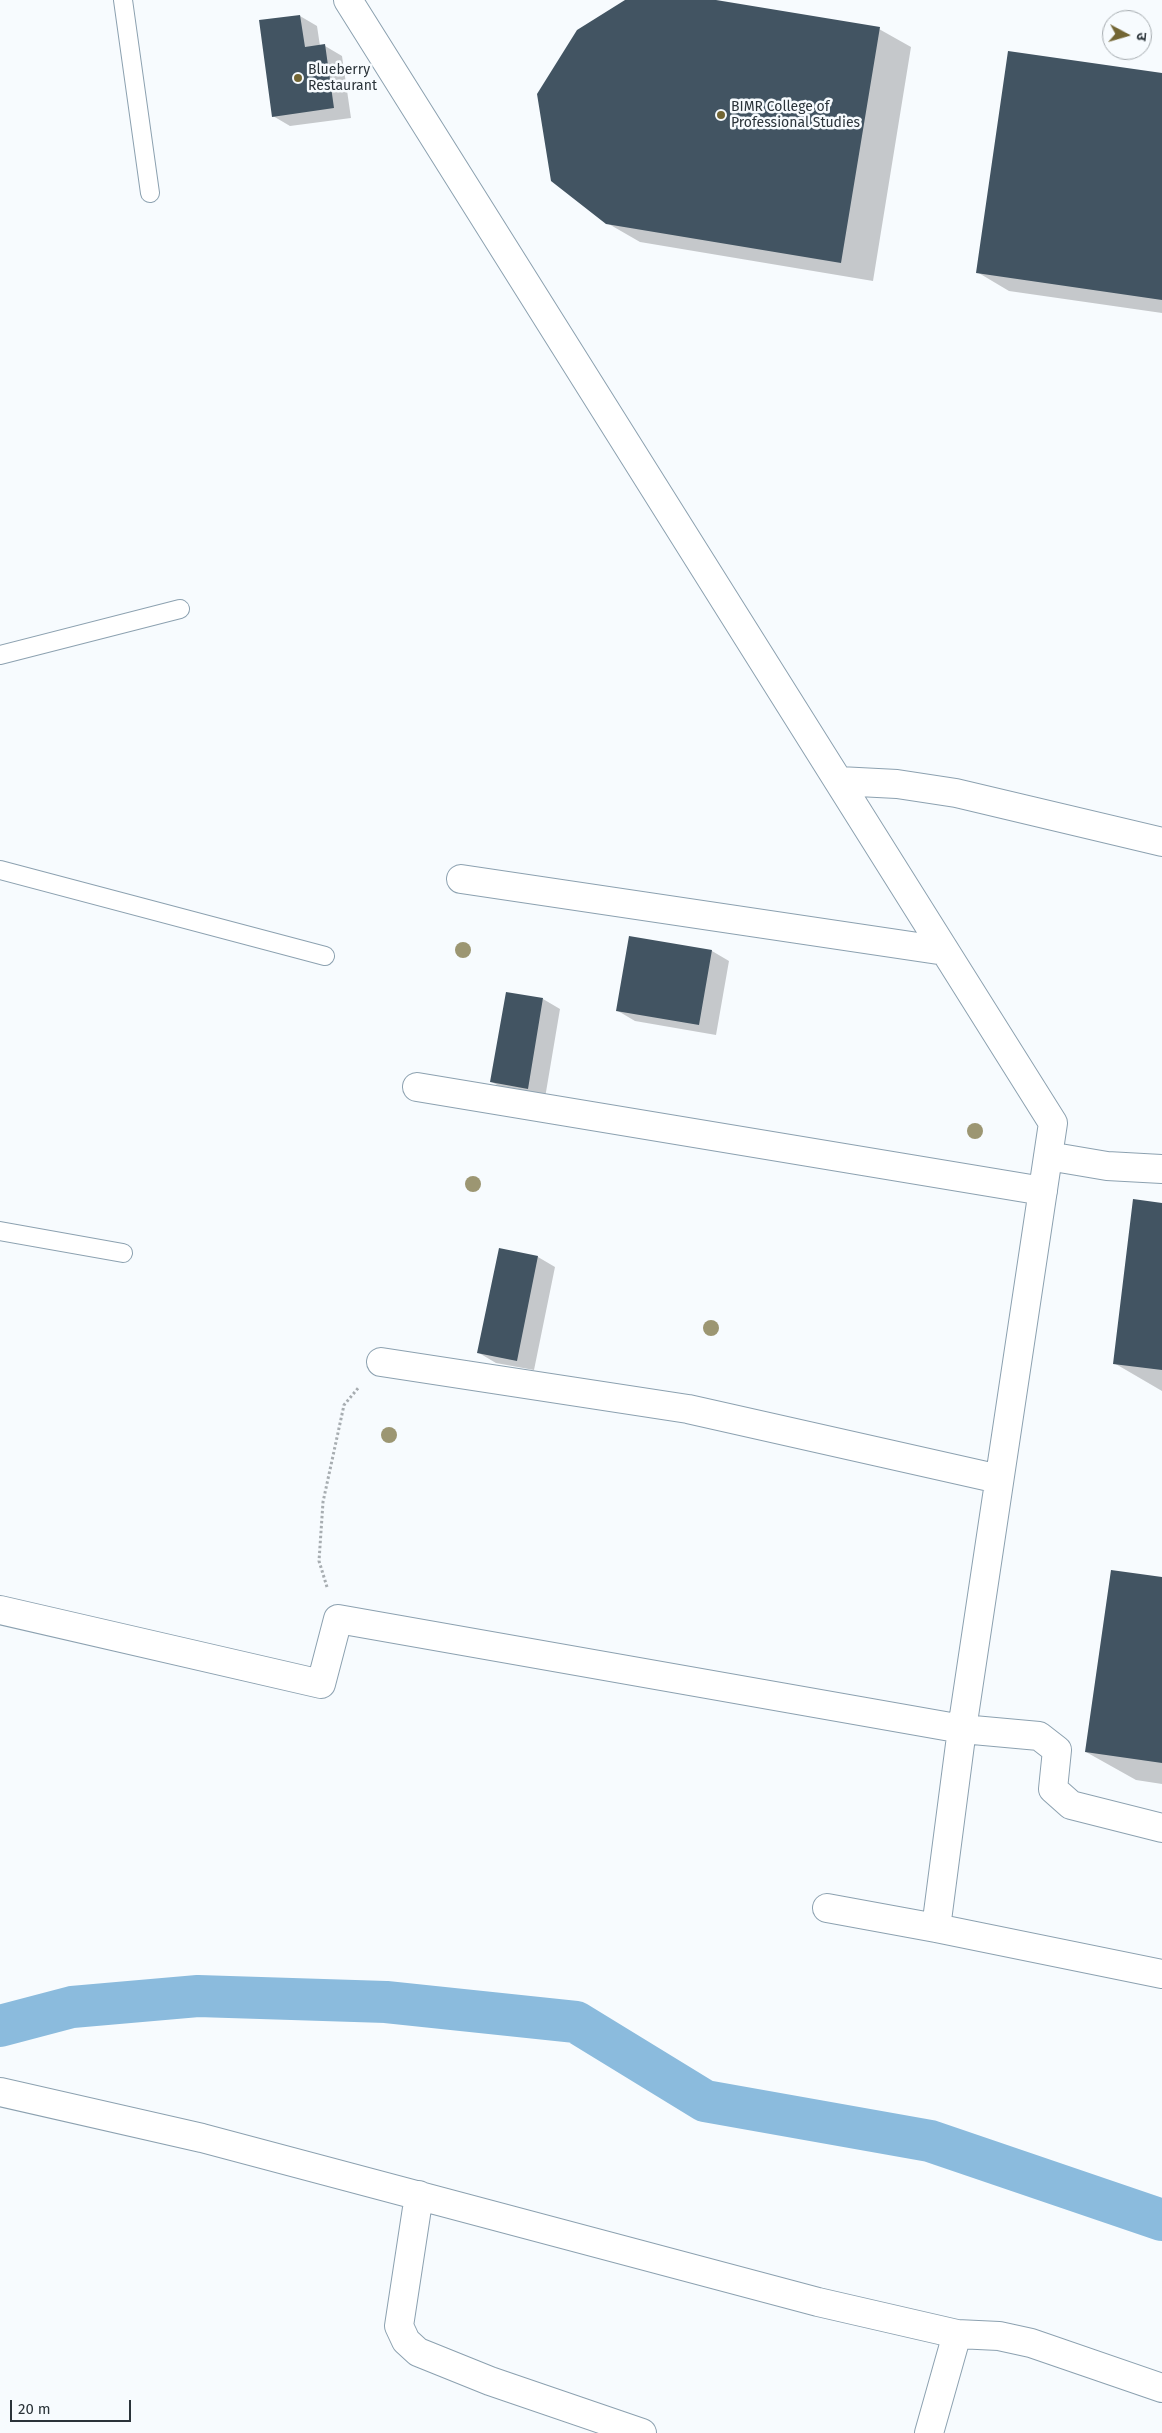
<!DOCTYPE html>
<meta charset="utf-8">
<style>
body{margin:0}
#map{position:relative;width:1162px;height:2433px;overflow:hidden;background:#f7fbfe;font-family:"Fira Sans","Noto Sans Devanagari",sans-serif}
canvas{display:block}
.north{position:absolute;left:1102px;top:10px;width:50px;height:50px;box-sizing:border-box;background:#f7fbfe;border:1px solid #a5abaf;border-radius:50%;rotate:96deg;font-size:14px;font-weight:700;line-height:20px;text-align:center;color:#2a3339}
.north::after{content:'';display:block;margin:auto;width:18px;height:22px;background:#736634;clip-path:polygon(50% 0,100% 100%,50% 72%,0 100%)}
.scale{position:absolute;left:10px;top:2400px;width:121px;height:22px;box-sizing:border-box;border:2px solid #2a3339;border-top:0;padding-left:6px;font-size:15px;line-height:18px;white-space:nowrap;color:#2a3339;-webkit-text-stroke:4px #f7fbfe;paint-order:stroke}
</style>
<div id="map">
<canvas width="1162" height="2433"></canvas>
<div class="north">उ</div>
<div class="scale">20 m</div>
</div>
<script>
const context = document.querySelector('canvas').getContext('2d');
context.lineJoin = 'round';
function paint(path, color) { context.fillStyle = color; context.fill(path, 'evenodd'); }
function stroke(path, color, width, dash) { context.strokeStyle = color; context.lineWidth = width; context.lineCap = dash ? 'butt' : 'round'; context.setLineDash(dash || []); context.stroke(path); }
function write(font, color, halo, rows, align = 'center') {
  context.font = font + ' "Fira Sans",sans-serif'; context.lineWidth = 5; context.setLineDash([]); context.textBaseline = 'middle'; context.strokeStyle = halo; context.fillStyle = color; for (const [text, x, y, turn = 0] of rows) {
    context.save(); context.translate(x, y); context.rotate((+turn || 0) * Math.PI / 180); context.textAlign = isNaN(turn) ? turn : align; if (halo) context.strokeText(text, 0, 0); context.fillText(text, 0, 0); context.restore();
  }
}
paint(new Path2D(`
 M 628,0 L 708,0 L 879,29 L 911,47 L 873,281 L 640,242 L 607,223 Z
 M 300,16 L 317,26 L 320,46 L 325,46 L 342,56 L 351,118 L 290,126 L 273,116 Z
 M 1162,74 L 1162,313 L 1009,291 L 977,272 Z
 M 630,937 L 712,951 L 729,961 L 716,1035 L 635,1021 L 618,1011 Z
 M 543,999 L 560,1009 L 545,1098 L 509,1092 L 492,1082 Z
 M 1162,1204 L 1162,1391 L 1114,1363 Z
 M 500,1249 L 538,1257 L 555,1267 L 534,1370 L 496,1363 L 479,1353 Z
 M 1162,1578 L 1162,1784 L 1136,1780 L 1086,1752 Z`), '#0003');
stroke(new Path2D(`
 M 0,2026 L 72,2007 L 198,1996 L 386,2002 L 576,2022 L 705,2101 L 930,2141 L 1162,2220`), '#8bbbdd', 42);
paint(new Path2D(`
 M 625,0 L 716,0 L 880,27 L 841,263 L 606,224 L 551,181 L 537,94 L 577,30 Z
 M 300,15 L 305,47 L 325,44 L 334,108 L 272,117 L 259,20 Z
 M 1008,51 L 1162,73 L 1162,300 L 976,273 Z
 M 629,936 L 712,950 L 699,1025 L 616,1011 Z
 M 506,992 L 543,998 L 528,1089 L 490,1082 Z
 M 1133,1199 L 1162,1203 L 1162,1370 L 1113,1364 Z
 M 499,1248 L 538,1256 L 517,1361 L 477,1353 Z
 M 1111,1570 L 1162,1577 L 1162,1763 L 1085,1752 Z`), '#425462');
const service = new Path2D(`
 M 123,0 L 150,193
 M 0,655 L 180,609
 M 0,870 L 325,956
 M 0,1231 L 123,1253`);
const minor = new Path2D(`
 M 348,0 L 1053,1123 L 962,1729 L 936,1928
 M 839,781 L 897,784 L 956,793 L 1162,842
 M 461,879 L 945,951
 M 417,1087 L 1043,1191
 M 1048,1156 L 1107,1166 L 1162,1169
 M 381,1362 L 688,1409 L 999,1479
 M 0,1610 L 321,1684 L 338,1619 L 962,1729 L 1039,1736 L 1057,1750 L 1053,1789 L 1071,1805 L 1162,1828
 M 827,1908 L 936,1928 L 1162,1974
 M 0,2092 L 202,2138 L 818,2302 L 957,2334 L 929,2433
 M 419,2195 L 399,2326 L 406,2341 L 418,2352 L 490,2381 L 642,2433
 M 957,2334 L 999,2336 L 1031,2343 L 1162,2388`);
stroke(service, '#8ca1b0', 20);
stroke(minor, '#8ca1b0', 30);
stroke(new Path2D(`
 M 327,1587 L 319,1561 L 323,1502 L 344,1405 L 359,1387`), '#a7adb1', 3, [2.5, 2.5]);
stroke(service, '#fff', 18);
stroke(minor, '#fff', 28);
context.fillStyle = '#9c9672';
for (const [x, y] of [
 [463,950],
 [975,1131],
 [473,1184],
 [711,1328],
 [389,1435]
]) { context.beginPath(); context.arc(x, y, 8, 0, 2 * Math.PI); context.fill(); }
for (const [x, y, r, color] of [
 [298,78,5,"#736634"],
 [721,115,5,"#736634"]
]) { const dot = new Path2D(); dot.arc(x, y, r, 0, 2 * Math.PI); context.fillStyle = color; context.fill(dot); stroke(dot, '#f7fbfe', 2); }
write('14px', '#2a3339', '#f7fbfe', [
 ["Blueberry",308,70],
 ["Restaurant",308,86],
 ["BIMR College of",731,107],
 ["Professional Studies",731,123]
], 'left');
</script>
